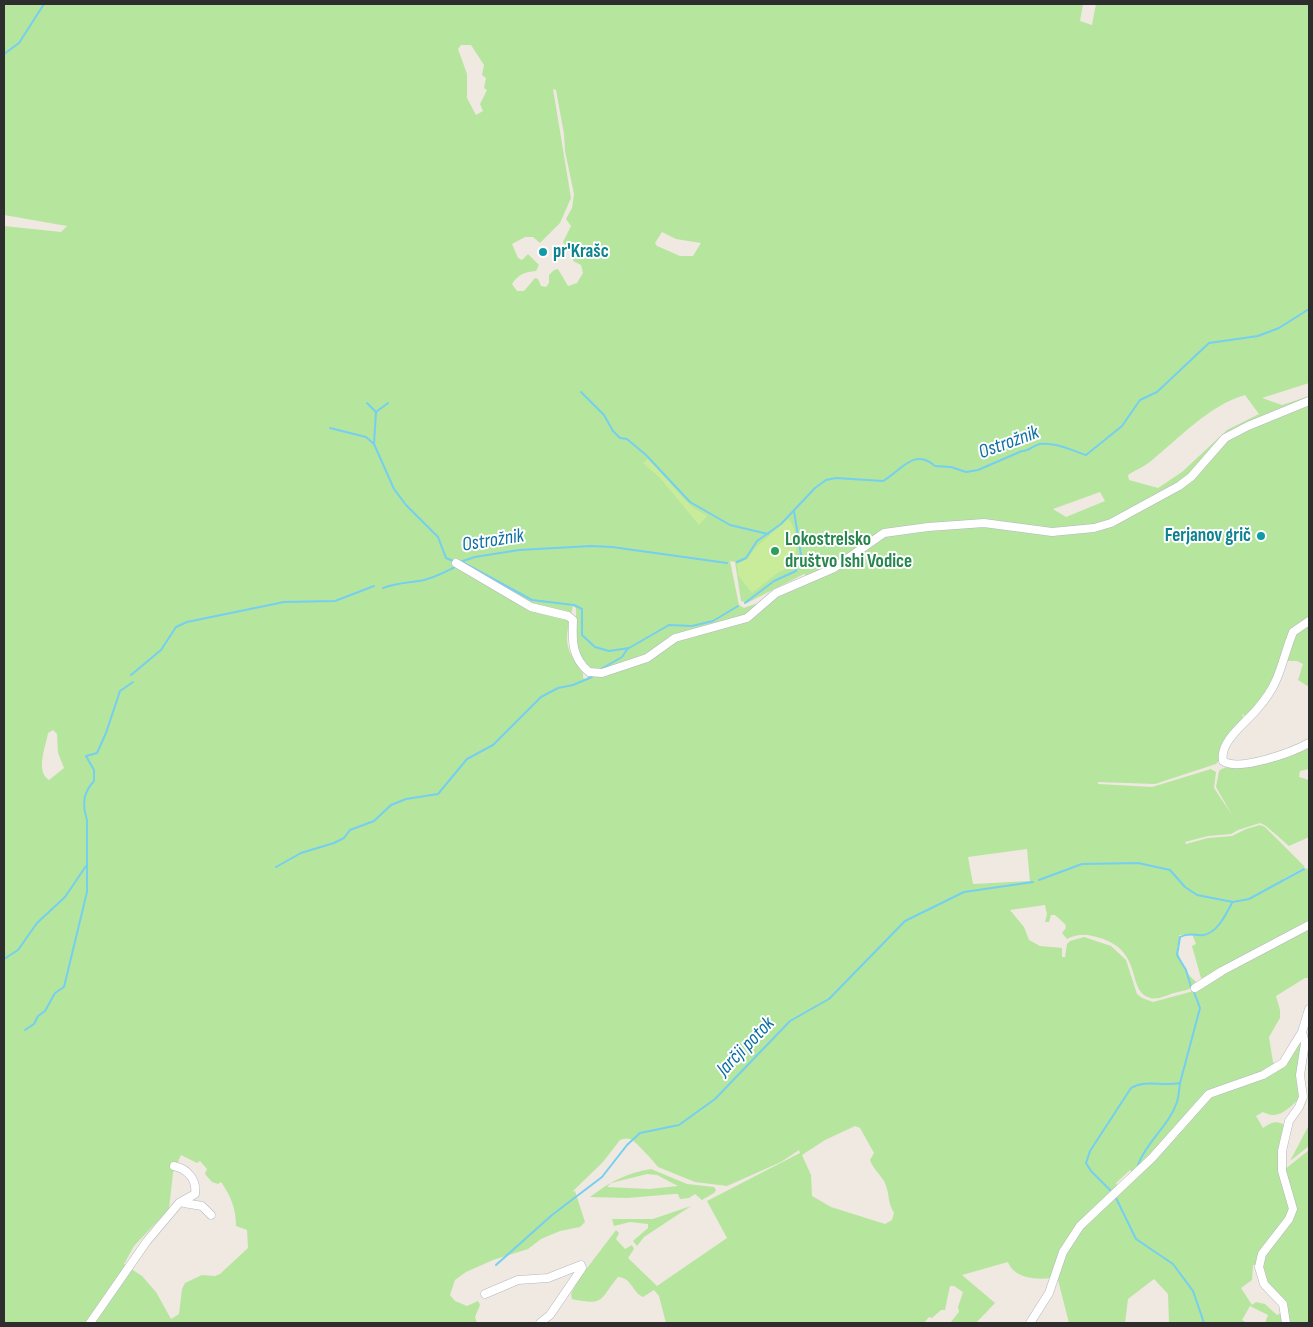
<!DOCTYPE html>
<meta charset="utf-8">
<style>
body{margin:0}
#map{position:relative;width:1313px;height:1327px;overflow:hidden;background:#efe9e1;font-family:"Sofia Sans Condensed",sans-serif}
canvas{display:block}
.frame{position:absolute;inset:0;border:5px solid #2e2e2e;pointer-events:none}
</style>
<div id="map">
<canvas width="1313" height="1327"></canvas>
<div class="frame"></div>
</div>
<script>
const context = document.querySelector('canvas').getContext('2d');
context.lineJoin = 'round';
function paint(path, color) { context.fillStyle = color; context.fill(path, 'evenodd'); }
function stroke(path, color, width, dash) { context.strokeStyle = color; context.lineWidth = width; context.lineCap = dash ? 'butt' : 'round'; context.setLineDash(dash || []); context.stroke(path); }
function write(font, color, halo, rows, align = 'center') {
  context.font = font + ' "Sofia Sans Condensed",sans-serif'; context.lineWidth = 4; context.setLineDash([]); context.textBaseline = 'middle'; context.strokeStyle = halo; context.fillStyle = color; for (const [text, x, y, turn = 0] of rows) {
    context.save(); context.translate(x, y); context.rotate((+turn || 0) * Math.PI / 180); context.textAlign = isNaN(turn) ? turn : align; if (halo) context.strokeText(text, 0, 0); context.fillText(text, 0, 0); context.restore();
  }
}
paint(new Path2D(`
 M 4,4 L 1083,4 L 1080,21 L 1092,25 L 1096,4 L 1309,4 L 1309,383 L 1262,398 L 1282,405 L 1309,396 L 1309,399 L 1237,429 L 1224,437 L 1189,475 L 1172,488 L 1135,510 L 1103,524 L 1045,531 L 1016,525 L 967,522 L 893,530 L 874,536 L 836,565 L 808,576 L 804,574 L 747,603 L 741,601 L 735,562 L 730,561 L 739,605 L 744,608 C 775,597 808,585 838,569 C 857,559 870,538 893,533 L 981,524 L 1011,527 L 1044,535 L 1102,528 L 1116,523 L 1179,489 L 1191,479 L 1227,439 L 1247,428 L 1309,402 L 1309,619 L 1295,627 L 1290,633 L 1283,665 L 1275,683 L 1266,698 L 1247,717 L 1242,714 L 1245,720 L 1223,748 L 1220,759 L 1216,764 L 1155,784 L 1098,782 L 1098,784 L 1152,787 L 1211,769 L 1216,772 L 1214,788 L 1232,815 L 1216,787 L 1219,771 C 1226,765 1236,767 1245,765 C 1267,761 1290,756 1309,745 L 1309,769 L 1300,771 L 1299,777 L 1309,780 L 1309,837 L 1289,846 L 1266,826 L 1260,823 L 1238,830 L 1231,834 L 1208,836 L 1185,842 L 1186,844 L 1208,838 L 1232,836 L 1246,829 L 1260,825 L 1265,827 L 1305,867 L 1283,879 L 1284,881 L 1307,868 L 1309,872 L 1309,924 L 1205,979 L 1201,978 L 1192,946 L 1196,944 L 1192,934 L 1179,935 L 1180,944 L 1177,946 C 1179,962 1187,976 1198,983 C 1192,990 1182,991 1174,993 C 1165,996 1156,1001 1148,997 C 1127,989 1143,951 1100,938 C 1088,934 1079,933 1067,939 L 1062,933 L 1066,928 L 1065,924 L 1055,915 L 1051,915 L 1049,922 L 1045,922 L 1047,914 L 1045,905 L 1010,910 L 1024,927 L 1029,940 L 1040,946 L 1062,948 L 1062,957 L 1065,957 L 1067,944 L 1070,941 L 1084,937 L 1111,946 L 1126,960 L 1137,994 L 1142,998 L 1153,1002 L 1190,992 L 1309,927 L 1309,978 L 1305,978 L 1276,996 L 1280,1010 L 1280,1018 L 1269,1037 L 1273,1062 L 1276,1066 C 1255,1077 1231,1079 1210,1091 C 1191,1101 1181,1124 1167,1140 C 1157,1152 1145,1163 1134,1174 L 1130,1170 L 1116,1183 L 1118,1187 L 1090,1213 L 1072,1234 L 1061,1251 L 1051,1278 C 1035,1280 1014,1278 1008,1262 L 962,1275 L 995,1303 L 976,1323 L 950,1323 L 959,1312 L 958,1307 L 963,1292 L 954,1286 L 950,1286 L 945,1310 L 941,1310 L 932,1318 L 929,1317 L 924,1323 L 666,1323 L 659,1296 L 654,1290 L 643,1297 C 632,1292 632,1278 618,1277 C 599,1300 605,1306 572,1299 L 571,1294 L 578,1280 L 616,1230 L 619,1233 L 616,1239 L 625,1249 L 632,1245 L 634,1249 L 628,1258 L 657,1286 L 727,1238 L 707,1201 L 800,1153 L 799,1150 L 781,1162 L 727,1186 L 695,1182 L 658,1167 C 657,1165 636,1142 632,1140 C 629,1138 624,1139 620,1140 L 603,1162 L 572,1192 L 575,1191 L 585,1222 L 580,1227 L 560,1231 L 541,1239 L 528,1249 L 493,1260 L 466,1272 L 455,1280 L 450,1295 L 455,1301 L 467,1306 L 478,1301 L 480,1305 L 475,1317 L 477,1323 L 4,1323 L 4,226 L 61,232 L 67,226 L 4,215 ZM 461,45 L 471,45 L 484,65 L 482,75 L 486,78 L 484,88 L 487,90 L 480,104 L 483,111 L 476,115 L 467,98 L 467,74 L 458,49 ZM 553,89 L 556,90 L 564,134 L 565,151 L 574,194 L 572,208 L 566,219 L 571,226 L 563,242 L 566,246 L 585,249 L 585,253 L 574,257 L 573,261 L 581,265 L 583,273 L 577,283 L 568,286 L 558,269 L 554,270 L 549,275 L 549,283 L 546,287 L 541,286 L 538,279 L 535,278 L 524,291 L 517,291 L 512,284 C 519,274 524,272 536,271 L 539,265 L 528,254 L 522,260 L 518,258 L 512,244 L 525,237 L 533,237 L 540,243 L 560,223 L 571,198 ZM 662,232 L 676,239 L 701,243 L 693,256 L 680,256 L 657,246 L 655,243 ZM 1245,395 L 1259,414 L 1227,430 L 1182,472 L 1158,488 L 1129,480 L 1128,475 C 1135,470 1144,467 1151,461 C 1179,438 1210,405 1245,395 ZM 1100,492 L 1105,501 L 1066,517 L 1053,509 ZM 573,606 L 576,608 C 577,632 570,650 589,669 L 603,671 L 604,675 L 589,675 L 586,679 L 583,678 C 585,665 572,661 569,650 C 564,637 570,619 573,606 ZM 53,730 L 57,734 L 58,753 L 64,768 L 49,780 C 35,771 46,746 48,733 ZM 1027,849 L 1030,881 L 973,884 L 968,857 ZM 855,1126 L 860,1128 L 874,1153 L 870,1160 C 873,1169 881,1175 885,1183 C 890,1195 887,1201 894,1213 L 892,1220 L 885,1224 L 831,1207 L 812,1196 L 811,1175 L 802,1155 L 825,1140 ZM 181,1155 L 197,1163 L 200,1161 L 207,1169 L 205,1174 L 212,1182 L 218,1184 L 221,1182 C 231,1196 236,1209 236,1226 L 247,1230 L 248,1248 L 220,1274 L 215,1276 L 202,1275 L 185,1283 L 182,1289 L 179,1314 L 171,1319 L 156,1292 L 142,1276 L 124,1264 L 134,1246 L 169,1209 L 173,1173 Z
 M 1309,623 L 1309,687 L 1298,680 L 1303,664 L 1297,661 L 1287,661 L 1295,632 Z
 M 1300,1041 L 1302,1042 L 1301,1097 C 1290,1107 1279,1121 1263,1112 L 1256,1116 L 1263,1128 C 1272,1122 1275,1120 1285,1125 L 1281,1144 L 1291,1210 L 1258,1265 L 1253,1265 L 1252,1280 L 1241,1288 L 1252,1305 L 1256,1302 L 1265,1304 L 1277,1315 L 1282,1312 L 1284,1323 L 1265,1323 L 1268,1315 L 1250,1306 L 1242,1320 L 1247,1323 L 1169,1323 L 1168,1294 L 1154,1279 L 1128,1299 L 1125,1323 L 1069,1323 L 1058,1280 L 1056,1280 L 1066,1253 L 1082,1228 L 1207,1099 L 1264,1077 Z
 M 1309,1125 L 1309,1146 L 1290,1161 Z
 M 1309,1150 L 1309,1323 L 1287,1323 C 1287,1311 1282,1306 1275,1296 C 1249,1261 1271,1245 1293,1216 L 1284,1170 Z
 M 651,1169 L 687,1184 L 714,1187 L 716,1190 L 714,1193 L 702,1200 L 695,1194 L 689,1198 L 680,1199 L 678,1194 L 674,1194 L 627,1198 L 590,1197 C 610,1182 626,1173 651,1169 ZM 647,1174 L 657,1175 L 678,1186 L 649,1189 L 607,1187 L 611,1183 Z
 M 691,1206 L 644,1237 L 637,1246 L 633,1241 L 648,1228 L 648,1224 L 630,1222 L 614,1226 L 612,1219 L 653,1219 Z`), '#b6e59e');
paint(new Path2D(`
 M 648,459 L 691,506 L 707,516 L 699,525 L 660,478 L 643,463 Z
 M 788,519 C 799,530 798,554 792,566 L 779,572 L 752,593 L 738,575 L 737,564 L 747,559 L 757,546 Z`), '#c9ec9a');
stroke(new Path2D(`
 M 4,54 L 19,43 L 44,4
 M 581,392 L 604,415 L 613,431 L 620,438 L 627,439 L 646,455 L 690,502 L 730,525 L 768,534
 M 367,403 L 376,412 L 374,444
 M 376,412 L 388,403
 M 330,428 L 366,437 L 374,444 L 394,489 L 406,505 L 438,537 L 446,558 L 453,561
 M 460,562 L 475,557 L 519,550 L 591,546 L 612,547 L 727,563
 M 737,562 L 746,558 L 757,541 L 781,524 L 815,488 L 826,480 L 836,478 L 883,481 C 901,471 914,447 935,466 L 951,467 L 966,472 L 978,470 L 1022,451 C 1030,451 1033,445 1040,444 C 1056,442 1071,450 1086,455 L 1122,426 L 1140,400 L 1157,392 L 1209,343 L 1258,336 L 1279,328 L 1309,309
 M 464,563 L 532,600 L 574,605 L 582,609 L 582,635 L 595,647 L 609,651 L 629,648 L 669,625 L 692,626 L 713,621 L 738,606
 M 383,588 C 396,583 406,583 419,581 C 433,579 445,572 457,566
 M 745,603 L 774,581 L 796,571 L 801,555 L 794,511
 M 601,669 L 622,657 L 628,648
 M 131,675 L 161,650 L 176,627 L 187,622 L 284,602 L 335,601 L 374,586
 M 276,867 L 301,853 L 334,843 L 344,838 L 350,830 L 374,821 L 391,805 L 406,799 L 438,794 L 467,759 L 493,745 L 541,697 L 558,688 L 573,685 L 592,677
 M 1039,880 L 1082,864 L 1138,863 L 1170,870 L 1185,887 L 1197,895 L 1233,902 L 1249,899 L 1304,869
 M 4,959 L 18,950 L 37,923 L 65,897 L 86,866
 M 1191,987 L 1186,970 L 1177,955 L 1180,937 C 1189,932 1195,936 1204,935 C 1218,932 1226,914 1232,903
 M 25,1030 L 34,1024 L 38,1016 L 45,1011 L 55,993 L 64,987 L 87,892 L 87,820 C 82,804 83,793 94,781 L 94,770 L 86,756 L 97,753 L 106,733 L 120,691 L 133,682
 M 1138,1165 C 1146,1142 1169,1126 1177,1102 C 1179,1096 1179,1089 1180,1083
 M 1111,1191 L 1091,1171 L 1086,1163 L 1090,1151 L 1131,1088 C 1146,1079 1163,1087 1180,1083 L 1200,1008 L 1194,992
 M 1116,1198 L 1136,1239 L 1173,1264 L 1193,1291 L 1204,1323
 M 496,1265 L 552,1215 L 602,1177 L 627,1145 L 640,1133 L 679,1125 L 715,1099 L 790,1021 L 829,999 L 905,921 L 964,892 L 1033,882`), '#75cff0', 2);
const minor = new Path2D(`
 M 456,563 L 531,607 L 568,616 L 573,620 C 572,641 572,658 589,672 L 602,673 L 647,658 L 675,638 L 747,618 L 776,593 L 834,568 L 884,533 L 928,527 L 984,523 L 1052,532 L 1094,528 L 1111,523 L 1179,486 L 1191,477 L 1225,438 L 1248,426 L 1309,401
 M 1309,621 L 1293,632 C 1281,662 1281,682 1258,708 C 1247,722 1219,741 1223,761 C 1239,772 1293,752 1309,743
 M 1195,988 L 1222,971 L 1309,925
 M 184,1203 L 202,1206 L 211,1215
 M 485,1294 L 518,1280 L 548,1278 L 581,1265 L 582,1268 L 550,1315 L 540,1323
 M 90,1323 L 147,1241 L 179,1203 L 195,1194 C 197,1180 188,1169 174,1166
 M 1030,1323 L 1049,1293 L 1063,1252 L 1080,1226 L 1152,1158 L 1209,1094 L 1263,1075 L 1283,1063 L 1302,1032 L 1309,1009
 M 1286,1323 L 1283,1304 L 1264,1284 L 1259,1267 L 1262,1254 L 1289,1219 L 1293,1209 L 1282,1171 L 1282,1151 L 1289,1121 L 1299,1107 L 1303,1097 L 1300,1075 L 1305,1043 L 1302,1032`);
stroke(minor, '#b4b7c1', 9);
stroke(minor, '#fff', 8);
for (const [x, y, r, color] of [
 [543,252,5,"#0f9aa8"],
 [1261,536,5,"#0f9aa8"],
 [775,551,5,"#2e9e5b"]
]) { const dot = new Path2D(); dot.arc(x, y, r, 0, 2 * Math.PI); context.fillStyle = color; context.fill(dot); stroke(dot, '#fff', 2); }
write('bold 19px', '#0d838f', '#fff', [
 ["pr'Krašc",553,252],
 ["Ferjanov grič",1251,536,"right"]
], 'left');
write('bold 19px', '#27864d', '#fff', [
 ["Lokostrelsko",785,540],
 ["društvo Ishi Vodice",785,562]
], 'left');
write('italic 20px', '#0d6fa3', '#fff', [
 ["Ostrožnik",1009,443,-20],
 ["Ostrožnik",493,541,-9],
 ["Jarčji potok",746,1047,-46]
]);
</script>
